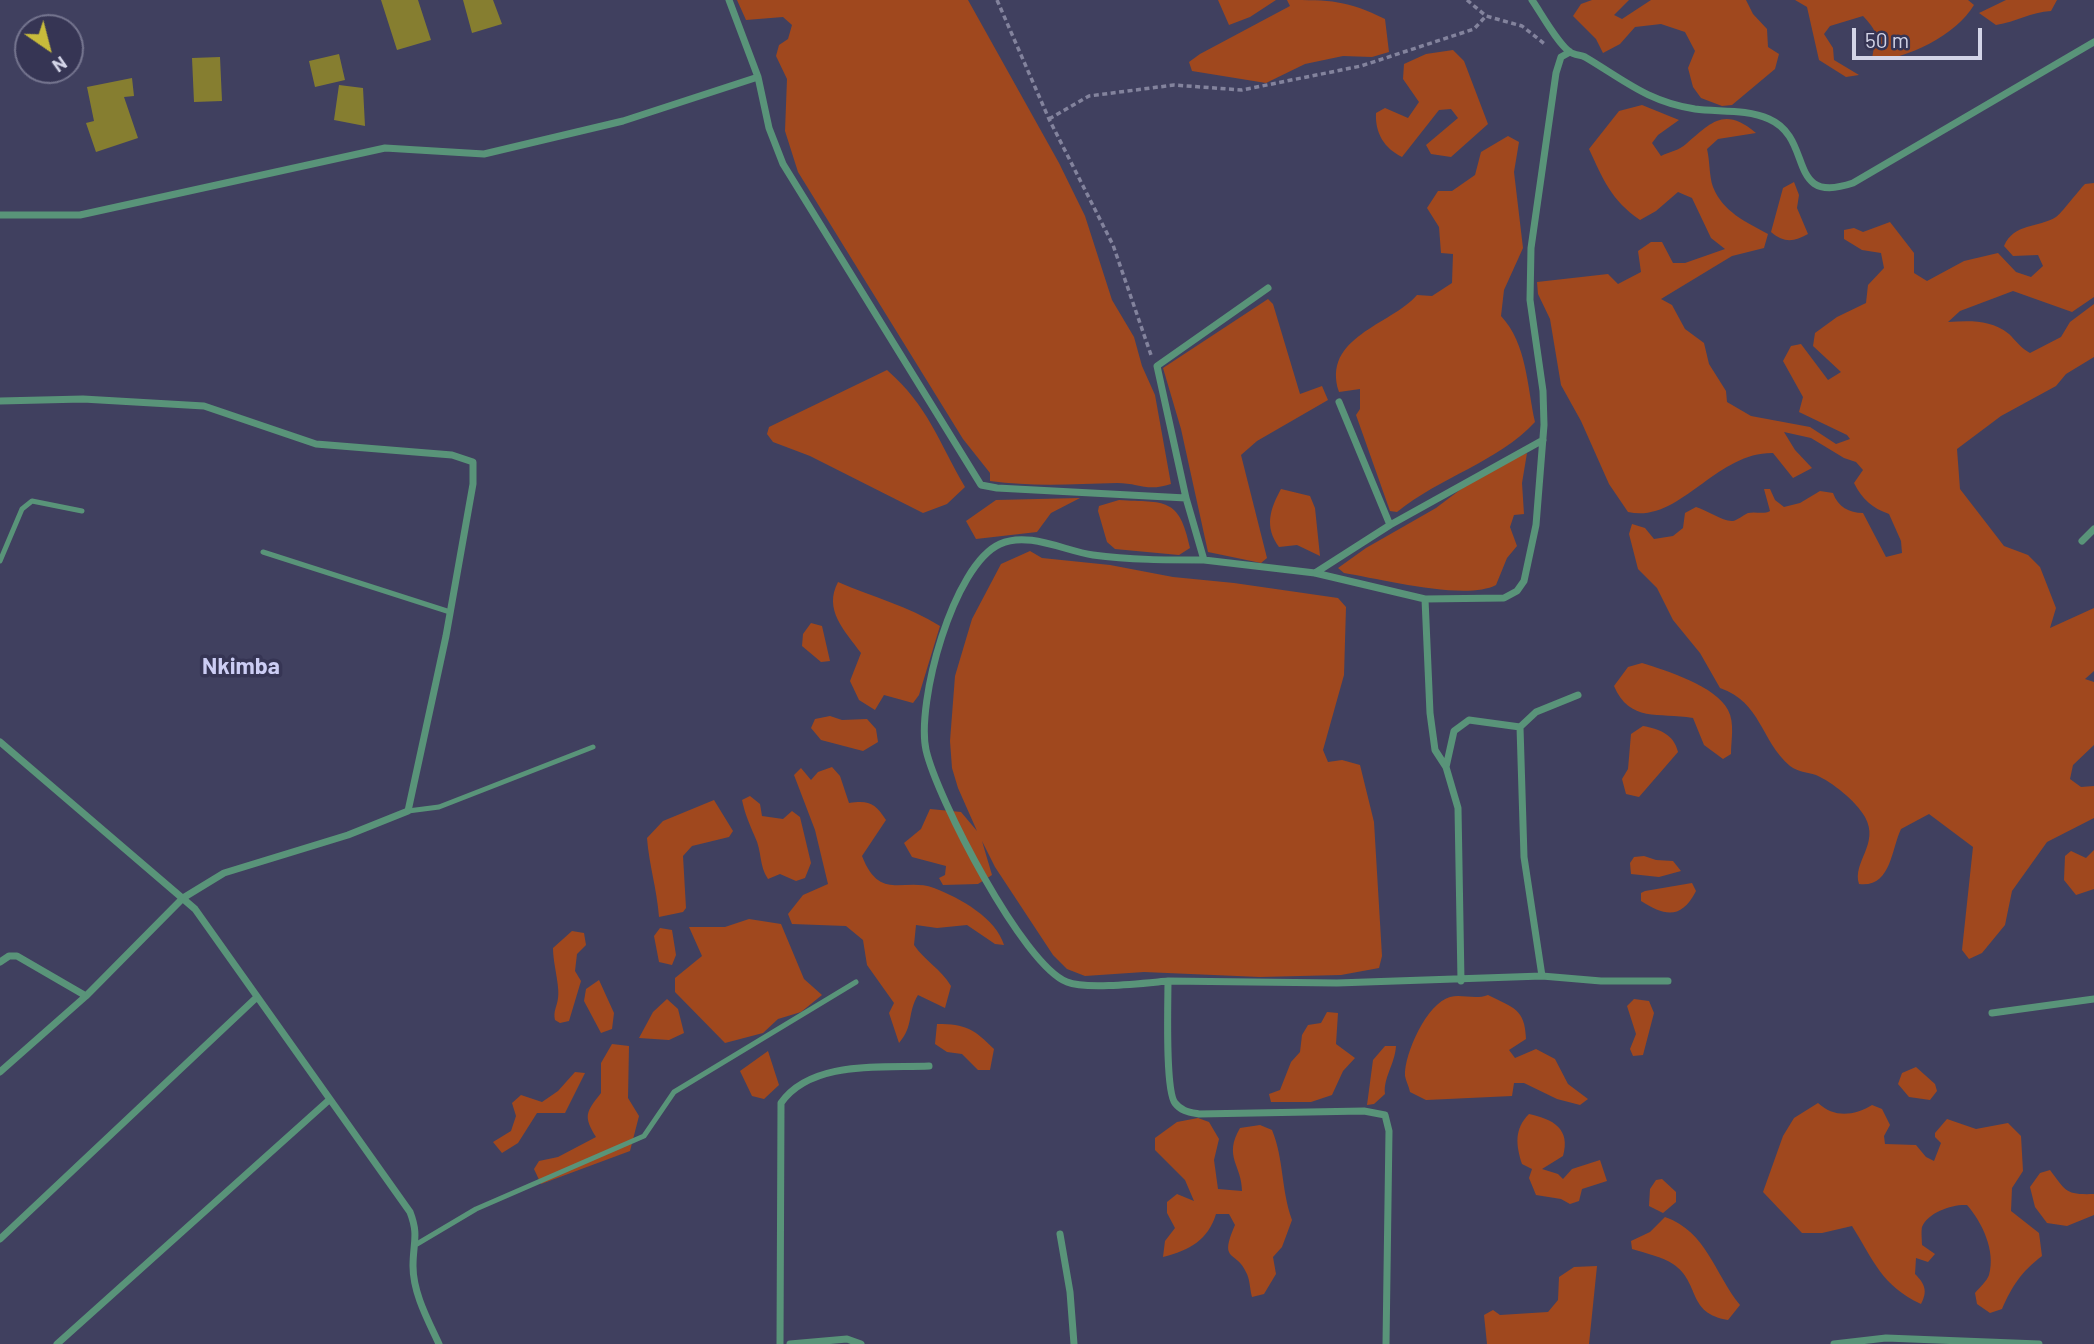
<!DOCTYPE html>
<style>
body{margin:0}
#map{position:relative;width:2094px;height:1344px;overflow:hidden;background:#40405f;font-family:Barlow,sans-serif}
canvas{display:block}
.north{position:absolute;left:14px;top:14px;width:70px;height:70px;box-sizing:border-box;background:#363554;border:2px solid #75758f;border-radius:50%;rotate:145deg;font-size:19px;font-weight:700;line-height:28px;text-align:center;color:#d3d4e7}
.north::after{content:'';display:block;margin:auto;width:24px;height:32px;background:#c8bb3b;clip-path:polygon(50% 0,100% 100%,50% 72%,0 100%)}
.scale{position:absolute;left:1852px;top:28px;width:130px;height:32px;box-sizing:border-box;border:4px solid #d3d4e7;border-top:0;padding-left:9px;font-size:21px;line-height:24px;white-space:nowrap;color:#d3d4e7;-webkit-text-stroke:5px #363554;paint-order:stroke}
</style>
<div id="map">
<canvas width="2094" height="1344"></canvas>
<div class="north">N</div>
<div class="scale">50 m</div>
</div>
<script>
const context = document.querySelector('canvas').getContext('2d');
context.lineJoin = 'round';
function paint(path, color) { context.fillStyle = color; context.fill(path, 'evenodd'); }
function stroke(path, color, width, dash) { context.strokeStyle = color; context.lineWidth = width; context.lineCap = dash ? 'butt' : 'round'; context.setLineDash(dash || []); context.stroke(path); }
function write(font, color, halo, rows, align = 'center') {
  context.font = font + ' Barlow,sans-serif'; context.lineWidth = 7; context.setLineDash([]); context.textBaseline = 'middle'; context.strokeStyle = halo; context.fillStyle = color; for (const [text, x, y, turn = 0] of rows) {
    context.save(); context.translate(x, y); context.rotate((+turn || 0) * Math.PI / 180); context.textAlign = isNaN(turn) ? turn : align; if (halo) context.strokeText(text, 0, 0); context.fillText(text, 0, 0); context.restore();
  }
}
paint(new Path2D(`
 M 737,0 L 968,0 L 1059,163 L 1085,216 L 1112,300 L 1134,337 L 1142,366 L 1155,395 L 1171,484 C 1147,492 1139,483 1117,483 C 1074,484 1033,487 990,481 L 990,473 L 963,439 L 798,172 L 785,131 L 787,79 L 776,56 L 779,45 L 788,39 L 792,25 L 783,17 L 746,20 Z
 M 1218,0 L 1276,0 L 1250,17 L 1229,25 Z
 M 1287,0 C 1330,0 1347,0 1385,19 L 1389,52 L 1372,57 L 1343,56 L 1305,64 L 1266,83 L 1192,71 L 1189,62 L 1200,54 L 1290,6 Z
 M 1592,0 L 1629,0 L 1614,15 L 1622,19 L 1651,0 L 1746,0 L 1753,14 L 1767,29 L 1768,47 L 1779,54 L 1775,69 L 1732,105 L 1722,106 L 1701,98 L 1693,87 L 1688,68 L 1695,51 L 1685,32 L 1661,24 L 1635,27 L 1620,44 L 1603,53 L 1596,39 L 1573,16 L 1581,4 Z
 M 1795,0 L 1968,0 L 1974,5 C 1956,35 1907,60 1872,60 C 1875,36 1882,36 1863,16 L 1830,26 L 1824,34 L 1833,48 L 1834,60 L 1859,75 L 1846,77 L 1819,60 L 1807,7 Z
 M 2006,0 L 2057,0 L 2051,11 C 2031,12 2016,22 1996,25 L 1979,13 Z
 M 1453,50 L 1464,61 L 1488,124 L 1451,157 L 1431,154 L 1426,145 L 1458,118 L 1451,109 L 1439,110 L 1402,157 C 1384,148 1375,133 1376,113 L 1385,108 L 1408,118 L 1419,102 L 1403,79 L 1404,64 L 1426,54 Z
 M 1642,105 L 1679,120 L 1658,135 L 1652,143 L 1661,156 C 1669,152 1680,150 1686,144 C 1711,123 1724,106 1756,133 L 1718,139 L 1707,149 C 1710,161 1709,176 1713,187 C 1723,212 1746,222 1768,234 L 1764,248 L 1732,256 L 1661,299 L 1672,305 L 1685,329 L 1704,343 L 1709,364 L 1726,391 L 1727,402 L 1751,416 L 1810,427 L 1836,444 L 1850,439 L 1847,435 L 1799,412 L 1803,397 L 1783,361 L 1791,346 L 1801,344 L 1828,380 L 1841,372 L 1813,346 L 1815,333 L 1837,317 L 1866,303 L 1868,285 L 1884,268 L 1881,253 L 1862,250 L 1844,239 L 1844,230 L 1854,228 L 1863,232 L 1890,222 L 1914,253 L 1914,273 L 1927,281 L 1964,261 L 1998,253 L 2016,272 L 2031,277 L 2043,266 L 2038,255 L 2013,256 L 2004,246 C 2014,223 2038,228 2056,217 C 2061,214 2078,191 2085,184 L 2094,183 L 2094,297 L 2072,312 L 2013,291 L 1960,311 L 1948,322 C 1969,321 1990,319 2009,334 C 2016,341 2021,348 2030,353 L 2061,337 L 2070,322 L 2094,304 L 2094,357 L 2066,374 L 2056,386 L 2001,416 L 1957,449 L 1960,489 L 2004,546 L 2028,555 L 2040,567 L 2056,608 L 2050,628 L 2094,608 L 2094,671 L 2085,679 L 2094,682 L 2094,745 L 2073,765 L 2070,779 L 2081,787 L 2094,786 L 2094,818 L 2047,842 L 2012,891 L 2005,925 L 1982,953 L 1969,959 L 1962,950 L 1973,847 L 1929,814 L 1901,829 C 1891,850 1891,888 1859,884 C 1852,862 1880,844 1865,817 C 1856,801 1832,782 1816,775 C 1807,772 1798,772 1790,766 C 1760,740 1762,703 1720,688 L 1700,653 L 1673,620 L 1657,588 L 1638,569 L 1629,534 L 1632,524 L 1645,528 L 1654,539 L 1673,536 L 1683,528 L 1685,513 L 1696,507 C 1707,510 1723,522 1733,521 C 1738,520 1743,515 1748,513 C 1756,511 1763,515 1770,511 L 1764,489 L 1770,489 L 1775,500 L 1784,507 L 1800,503 L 1820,491 L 1833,493 C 1838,507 1849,513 1863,513 L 1886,557 L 1902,553 L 1901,541 L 1889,514 C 1872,508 1862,499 1854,483 L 1863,470 L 1856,462 L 1844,458 L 1811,438 L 1784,432 L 1795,450 L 1812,468 L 1793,478 L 1773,453 C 1715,452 1680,524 1628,512 L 1609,484 L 1581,421 L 1561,385 L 1550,319 L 1538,294 L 1537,282 L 1608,274 L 1618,284 L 1641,272 L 1638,251 L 1651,242 L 1662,242 L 1673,263 L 1685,263 L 1725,249 L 1711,238 L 1692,198 L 1678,192 L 1656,211 L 1640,220 C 1611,200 1603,179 1589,149 L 1619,111 Z
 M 1508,136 L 1519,142 L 1514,172 L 1523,248 L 1504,290 L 1501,316 C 1527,344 1527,386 1535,422 C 1498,462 1440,477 1397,512 L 1390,511 L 1356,415 L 1360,409 L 1360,389 L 1339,392 C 1321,337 1391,325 1417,295 L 1432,296 L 1452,283 L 1453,254 L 1441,253 L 1439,227 L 1427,208 L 1438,191 L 1452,191 L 1475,175 L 1481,152 Z
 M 1794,182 L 1799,195 L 1797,208 L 1808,234 C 1794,242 1784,243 1771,232 L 1783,188 Z
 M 1268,299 L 1273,304 L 1300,394 L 1322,386 L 1328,400 L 1257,441 L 1241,455 L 1267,558 L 1261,563 L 1208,552 L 1181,429 L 1163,368 Z
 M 887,370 C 929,407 938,441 965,487 L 947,504 L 923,513 L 810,456 L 773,442 L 767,434 L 769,427 Z
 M 1527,453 L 1522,483 L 1524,514 L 1514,515 L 1510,527 L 1517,546 L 1507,558 L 1496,585 C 1466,601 1381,579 1344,573 L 1338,568 L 1366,548 L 1436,508 L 1481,474 Z
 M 1281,489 L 1310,496 L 1315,508 L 1320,556 L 1297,545 L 1279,547 C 1264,527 1270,509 1281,489 Z
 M 1080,498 L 1051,513 L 1037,532 L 976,539 L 966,521 L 996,500 Z
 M 1119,500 C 1165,503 1179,496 1190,548 L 1179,555 L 1115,549 L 1107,542 L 1098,511 L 1099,506 Z
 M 1030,551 L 1042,558 L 1110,565 L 1173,577 L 1234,583 L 1338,598 L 1346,607 L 1344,675 L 1323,750 L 1328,762 L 1342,760 L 1360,765 L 1374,822 L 1382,956 L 1379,968 L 1341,975 L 1260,977 L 1144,972 L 1085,976 L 1067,969 L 1053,955 L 995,867 L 982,841 L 992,875 L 978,884 L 943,885 L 939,878 L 945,875 L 946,866 L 912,857 L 904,843 L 921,829 L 930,809 L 961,812 L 977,831 L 958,788 L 952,768 L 950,741 L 955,676 L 972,619 L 1001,564 Z
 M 838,582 C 873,597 908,606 940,626 L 919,695 L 913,703 L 884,695 L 875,710 L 859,700 L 850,681 L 861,653 C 845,631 823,610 838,582 Z
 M 811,623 L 822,626 L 830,661 L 821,662 L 802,646 L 803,634 Z
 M 1642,663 C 1667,671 1716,686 1728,710 C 1735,723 1731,740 1731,754 L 1723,759 L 1704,745 L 1693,718 C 1658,712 1630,723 1614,686 L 1628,667 Z
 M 830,716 L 842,720 L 867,719 L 876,729 L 878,742 L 863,751 L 821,740 L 811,728 L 815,719 Z
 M 1643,726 C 1659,729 1674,734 1678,752 L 1639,797 L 1626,794 L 1622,779 L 1628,769 L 1631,734 Z
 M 832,767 L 840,776 L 849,803 C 869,800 875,803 886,820 L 862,856 C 880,902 903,877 934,888 C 960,898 996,918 1004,945 L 995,944 L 967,925 L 937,928 L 916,925 L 914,945 C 925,961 941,969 951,986 L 945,1008 L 918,995 C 907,1013 914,1026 899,1043 L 889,1013 L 894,1003 L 867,965 L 863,940 L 846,926 L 792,924 L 788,914 L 803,895 L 828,884 L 815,830 L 794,775 L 801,768 L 811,780 L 818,772 Z
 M 750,796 L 760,804 L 762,816 L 783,819 L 792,811 L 800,817 L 811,863 L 805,878 L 796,881 L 780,874 L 768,879 C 759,866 762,851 755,837 C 749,823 745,814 742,800 Z
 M 714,800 L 733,831 L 729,837 L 692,846 L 683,856 L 686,908 L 683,912 L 659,917 C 657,889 649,865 647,838 L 663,821 Z
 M 2094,850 L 2094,889 L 2076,895 L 2064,880 L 2065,856 L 2071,851 L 2086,858 Z
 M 1644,856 L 1656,860 L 1673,861 L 1681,871 L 1659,877 L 1631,874 L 1630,863 L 1634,857 Z
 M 1692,883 L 1696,891 C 1681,920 1665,916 1641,901 L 1641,893 L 1645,891 Z
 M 749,919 L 781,924 L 804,979 L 822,995 L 801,1012 L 778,1019 L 763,1033 L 725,1043 L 675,992 L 675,978 L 702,956 L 689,927 L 725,927 Z
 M 660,928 L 672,930 L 676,955 L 672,965 L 659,962 L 654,936 Z
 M 572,931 L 584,933 L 586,945 L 577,954 L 575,971 L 581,981 L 569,1021 L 560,1023 L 555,1020 C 553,1011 557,1007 558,998 C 560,986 553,964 553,948 Z
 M 599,980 L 614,1013 L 612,1029 L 601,1033 L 584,1001 L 586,989 Z
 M 1488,995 C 1513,1008 1525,1008 1526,1039 L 1509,1050 L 1515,1058 L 1536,1049 L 1555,1059 L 1568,1084 L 1588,1099 L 1580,1105 L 1557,1099 L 1524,1083 L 1514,1083 L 1512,1096 L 1426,1100 L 1410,1092 C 1409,1087 1406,1081 1405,1076 C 1404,1054 1427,1003 1450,997 C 1462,994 1475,1000 1488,995 Z
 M 667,999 L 678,1009 L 684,1033 L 669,1040 L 639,1038 L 653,1012 Z
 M 1634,999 L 1649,1001 L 1654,1013 L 1643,1055 L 1633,1056 L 1630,1049 L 1636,1034 L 1627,1006 Z
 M 1327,1012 L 1338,1013 L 1336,1044 L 1355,1058 L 1343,1071 L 1332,1095 L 1311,1102 L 1271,1102 L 1269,1094 L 1280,1090 L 1291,1062 L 1300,1052 L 1302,1035 L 1308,1025 L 1321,1023 Z
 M 937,1024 C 966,1024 974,1029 994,1049 L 990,1070 L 978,1070 L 962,1054 L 947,1052 L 935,1044 Z
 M 612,1044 L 629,1046 L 628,1098 L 639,1116 L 630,1151 L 541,1184 L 534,1169 L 539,1161 L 558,1157 L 596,1137 C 583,1116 586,1112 601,1093 L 601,1063 Z
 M 1385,1046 L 1396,1046 C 1395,1064 1383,1078 1385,1094 L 1374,1104 L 1367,1105 L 1373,1060 Z
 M 768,1051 L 779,1085 L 764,1099 L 752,1096 L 740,1071 Z
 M 1916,1067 L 1935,1084 L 1937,1091 L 1930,1100 L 1909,1097 L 1898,1084 L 1902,1073 Z
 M 575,1072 L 585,1073 L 565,1113 L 537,1113 L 518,1143 L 502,1153 L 493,1142 L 511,1131 L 516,1116 L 512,1103 L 521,1095 L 542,1102 L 558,1091 Z
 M 1818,1103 C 1834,1118 1854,1116 1872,1105 L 1882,1109 L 1890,1125 L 1884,1136 L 1885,1144 L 1916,1145 L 1926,1157 L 1934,1161 L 1941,1143 L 1935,1137 L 1935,1133 L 1947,1119 L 1976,1129 L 2008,1123 L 2021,1136 L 2023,1171 L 2012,1188 L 2011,1211 L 2039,1233 L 2042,1256 C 2022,1271 2012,1286 2002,1309 L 1990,1313 L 1977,1304 L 1975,1293 C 1979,1288 1987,1281 1989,1275 C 1996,1251 1982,1222 1967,1205 C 1953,1204 1928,1212 1922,1227 C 1921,1232 1922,1240 1922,1245 L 1935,1254 L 1928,1262 L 1916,1258 L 1915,1274 C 1925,1284 1928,1291 1921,1304 C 1881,1285 1874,1261 1852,1226 L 1822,1233 L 1802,1233 L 1763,1192 L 1783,1136 L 1794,1118 Z
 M 1529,1114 C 1553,1119 1571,1129 1563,1156 L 1542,1169 L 1558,1174 L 1563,1179 L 1572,1169 L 1600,1160 L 1607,1181 L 1582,1189 L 1579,1201 L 1570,1204 L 1561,1199 L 1536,1195 L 1529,1178 L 1532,1169 L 1522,1164 C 1516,1145 1514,1129 1529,1114 Z
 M 1198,1118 L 1209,1122 L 1219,1139 L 1214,1160 L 1218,1189 L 1242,1191 C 1242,1165 1223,1157 1240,1128 L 1260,1125 L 1272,1130 C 1284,1159 1281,1190 1292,1220 L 1282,1247 L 1273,1257 L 1276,1274 L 1264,1294 L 1252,1297 C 1250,1290 1250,1281 1247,1274 C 1237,1249 1218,1264 1235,1225 L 1229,1214 L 1216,1214 C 1208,1240 1190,1250 1163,1257 L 1165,1241 L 1175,1228 L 1167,1213 L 1167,1202 L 1177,1194 L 1194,1201 L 1185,1180 L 1155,1150 L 1155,1138 L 1177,1122 Z
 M 2050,1170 C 2066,1191 2065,1195 2094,1194 L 2094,1215 L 2067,1226 L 2047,1223 L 2035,1207 L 2030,1187 L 2040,1173 Z
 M 1662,1179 L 1676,1192 L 1676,1202 L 1663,1213 L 1649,1206 L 1650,1189 L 1656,1180 Z
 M 1665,1217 C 1707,1232 1714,1273 1740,1305 L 1728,1320 C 1686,1313 1701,1283 1673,1264 C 1663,1257 1645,1253 1632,1249 L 1631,1241 L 1650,1232 Z
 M 1597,1266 L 1589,1344 L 1487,1344 L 1484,1315 L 1493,1310 L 1500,1315 L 1548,1312 L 1558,1300 L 1559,1277 L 1574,1267 Z`), '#a0481e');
paint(new Path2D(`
 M 381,0 L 418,0 L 431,40 L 397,50 Z
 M 463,0 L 493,0 L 502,24 L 472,33 Z
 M 339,54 L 345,80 L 315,87 L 309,61 Z
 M 220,57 L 222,101 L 194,102 L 192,58 Z
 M 132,78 L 134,96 L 124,97 L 138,138 L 96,152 L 86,123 L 94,121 L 87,87 Z
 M 339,85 L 363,88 L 365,126 L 334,120 Z`), '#867e30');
stroke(new Path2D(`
 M 997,0 L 1049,119 L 1113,245 L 1151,355
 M 1467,0 L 1486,16 L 1522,26 L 1546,45
 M 1049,119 L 1089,96 L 1174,85 L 1242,90 L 1361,66 L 1474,29 L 1486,16`), '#83839d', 3.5, [5, 3.5]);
stroke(new Path2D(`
 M 263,552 L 450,612
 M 0,561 L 22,509 L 32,501 L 82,511
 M 408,811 L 439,807 L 593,747
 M 417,1244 L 476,1209 L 644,1136 L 674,1092 L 856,982`), '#599479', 5);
stroke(new Path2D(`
 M 729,0 L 758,77 L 769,128 L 783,164 L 981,485 L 997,488 L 1186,498
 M 1532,0 C 1541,13 1558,44 1570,52 C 1574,55 1581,55 1585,57 C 1624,80 1648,102 1695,109 C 1719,112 1747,109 1769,119 C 1815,139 1785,206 1853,183 L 2094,42
 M 0,215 L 80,215 L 385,148 L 484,154 L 623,121 L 758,77
 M 1268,288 L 1157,366 L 1186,498 L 1204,560 L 1315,573 L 1425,599 L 1504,598 L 1517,591 L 1524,581 L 1536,525 L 1544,425 L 1543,391 L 1530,300 L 1531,248 L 1556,73 L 1561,57 L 1570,52
 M 0,401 L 83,399 L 204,406 L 316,444 L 452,455 L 473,462 L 473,484 L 446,636 L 408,811 L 348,835 L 224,873 L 183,898 L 86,996 L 17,956 L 9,956 L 0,962
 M 1339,402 L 1390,525
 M 2082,541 L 2094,529
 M 1204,560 C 1167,560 1130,560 1093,555 C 1065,551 1028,531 1000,544 C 953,565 916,703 926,750 C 937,798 1023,965 1067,982 C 1086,990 1145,983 1168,981 L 1337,983 L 1542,976 L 1601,981 L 1668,981
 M 1315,573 L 1390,525 L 1543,440
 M 1425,599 L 1430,713 L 1435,750 L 1446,767 L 1458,808 L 1461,981
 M 0,742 L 195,909 L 410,1212 C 419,1235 413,1243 413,1266 C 413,1293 428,1320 439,1344
 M 1446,767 L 1454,731 L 1469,720 L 1520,727
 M 1542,976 L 1524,857 L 1520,727 L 1536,712 L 1578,695
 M 1168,981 C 1168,1002 1165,1090 1175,1103 C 1181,1111 1189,1112 1199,1114 L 1364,1111 L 1385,1115 L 1389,1131 L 1386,1344
 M 1992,1013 L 2094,999
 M 0,1072 L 86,996
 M 1060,1234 L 1070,1292 L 1074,1344
 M 0,1239 L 257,997
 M 57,1344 L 329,1100
 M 780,1344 L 781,1103 C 811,1060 882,1068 929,1066
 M 790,1344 L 847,1339 L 861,1344
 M 1834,1344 L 1886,1338 L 2039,1344`), '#599479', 7);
write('bold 23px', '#cccdf4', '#363554', [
 ["Nkimba",241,666]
]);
</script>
